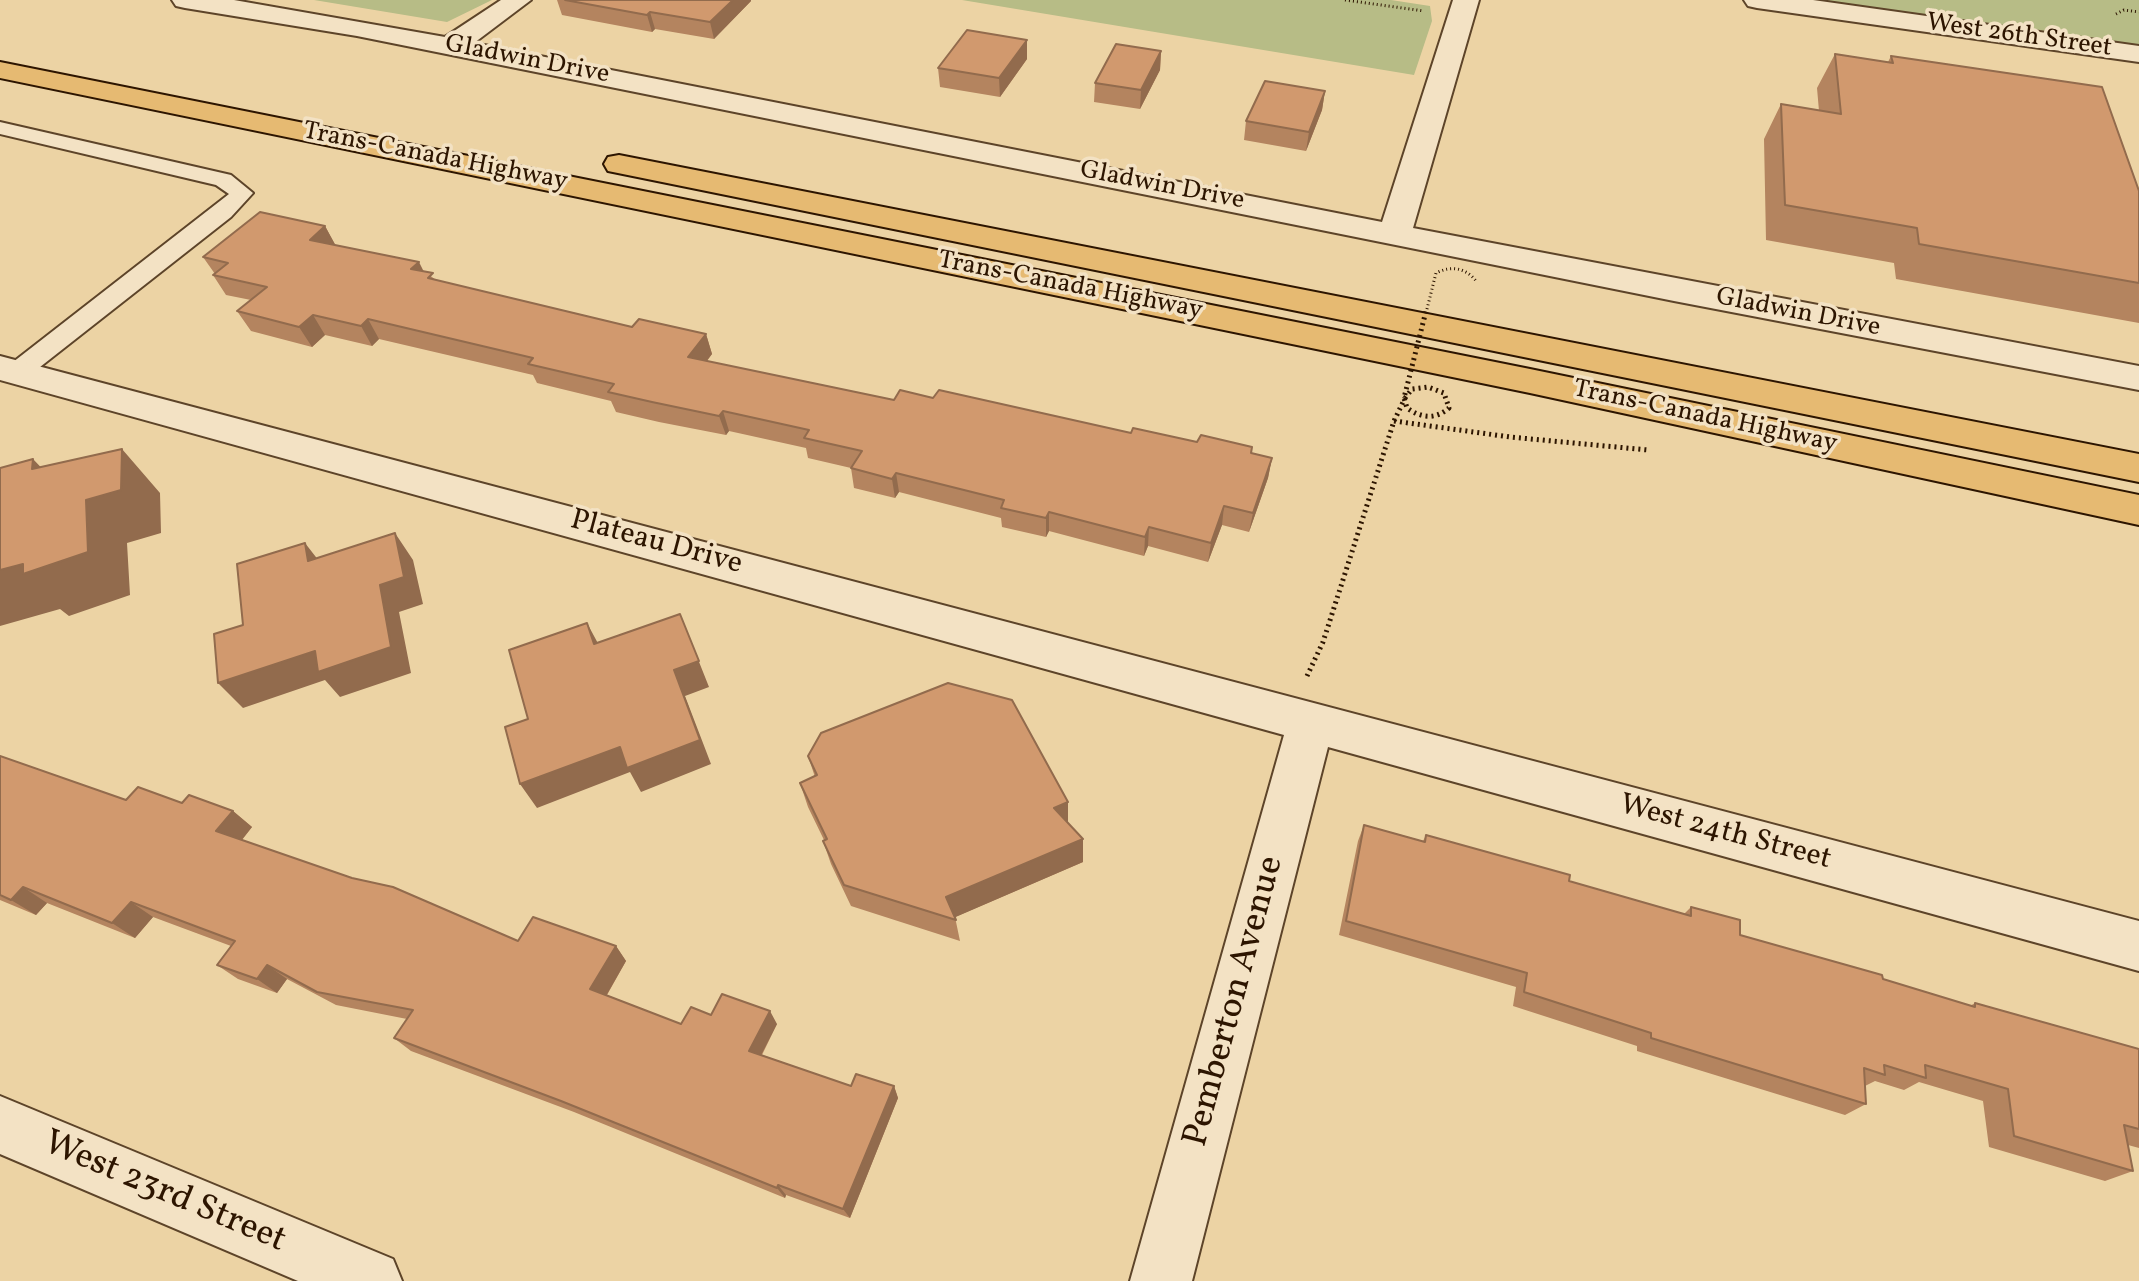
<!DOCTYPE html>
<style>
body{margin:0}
canvas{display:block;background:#ecd3a4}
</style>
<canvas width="2139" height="1281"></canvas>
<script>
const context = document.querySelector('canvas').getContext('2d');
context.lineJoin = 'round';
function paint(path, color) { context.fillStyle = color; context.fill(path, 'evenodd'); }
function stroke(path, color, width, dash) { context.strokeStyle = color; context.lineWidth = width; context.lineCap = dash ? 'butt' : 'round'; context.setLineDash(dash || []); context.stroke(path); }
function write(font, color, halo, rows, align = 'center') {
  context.font = font + ' Vollkorn,serif'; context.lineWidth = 7; context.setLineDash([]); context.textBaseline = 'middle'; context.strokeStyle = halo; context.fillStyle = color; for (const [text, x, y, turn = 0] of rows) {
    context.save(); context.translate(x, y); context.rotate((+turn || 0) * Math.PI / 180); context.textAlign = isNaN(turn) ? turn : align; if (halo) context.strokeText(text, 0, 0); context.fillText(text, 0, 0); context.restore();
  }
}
paint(new Path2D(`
 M 314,0 L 492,0 L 447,22 Z
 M 962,0 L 1391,0 L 1430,6 L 1432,21 L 1414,75 Z
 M 1795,0 L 2139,0 L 2139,47 Z`), '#b7bc86');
const lane = new Path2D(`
 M 0,122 L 231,175 L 253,193 L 231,217 L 26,378 L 17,380 L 8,378 L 5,372 L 8,366 L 229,194 L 216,185 L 0,134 Z`);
const street = new Path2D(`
 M 172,0 L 234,0 L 445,37 L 501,0 L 531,0 L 474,43 L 1382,222 L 1453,0 L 1479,0 L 1413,228 L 2139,366 L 2139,390 L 1674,301 L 357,36 L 185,8 L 176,6 Z
 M 1744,0 L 1813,0 L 2139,46 L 2139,62 L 1757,8 L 1748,6 Z
 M 0,356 L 2139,921 L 2139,971 L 1328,747 L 1192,1281 L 1130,1281 L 1284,735 L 0,380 Z
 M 0,1096 L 393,1259 L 402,1281 L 298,1281 L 0,1154 Z`);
const highway = new Path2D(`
 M 0,62 L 1530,369 L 2139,495 L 2139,525 L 1530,393 L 0,78 Z
 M 619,155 L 2139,454 L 2139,482 L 608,171 L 604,164 L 608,157 Z`);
stroke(lane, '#5d4429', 4);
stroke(street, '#5d4429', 4);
stroke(highway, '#2d1500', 4);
stroke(new Path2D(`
 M 1345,0 L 1424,11
 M 2116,14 L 2124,10 L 2139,12`), '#2d1500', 3, [1, 3]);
stroke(new Path2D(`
 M 1394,421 L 1510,437 L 1648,450
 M 1307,676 L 1323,642 L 1394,421 L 1405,398`), '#2d1500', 5, [2, 4]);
paint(lane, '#f3e2c4');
paint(street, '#f3e2c4');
paint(highway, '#e6ba72');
stroke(new Path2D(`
 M 1426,313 L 1436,273 C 1452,265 1466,268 1477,282`), '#2d1500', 3, [1, 3]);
stroke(new Path2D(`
 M 1405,398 L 1412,389 L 1428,387 L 1444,393 L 1449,408 C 1435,420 1421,418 1407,408 L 1404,398 L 1426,311`), '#2d1500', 5, [2, 4]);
paint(new Path2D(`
 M 557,0 L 751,0 L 751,1 L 714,39 L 655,29 L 652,32 L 562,15 Z
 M 1161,51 L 1160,70 L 1140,109 L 1094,102 L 1095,83 Z
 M 1835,54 L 1888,62 L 1891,56 L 2139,191 L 2139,323 L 1896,279 L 1894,263 L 1766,240 L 1764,139 L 1781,104 L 1819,111 L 1817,88 Z
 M 1027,59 L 1000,97 L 940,87 L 938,68 Z
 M 1325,91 L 1322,110 L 1306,151 L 1244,140 L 1246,121 Z
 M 325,226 L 335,245 L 424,271 L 436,280 L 632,327 L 706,334 L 712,354 L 707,361 L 894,400 L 933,398 L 1131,433 L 1197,442 L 1252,447 L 1251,453 L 1272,458 L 1268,478 L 1249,532 L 1222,525 L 1208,562 L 1148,546 L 1144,556 L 1049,531 L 1046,537 L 1002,527 L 1001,518 L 899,492 L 895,498 L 854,488 L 851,468 L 808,458 L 806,448 L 729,431 L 726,435 L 659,422 L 616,412 L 611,401 L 537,383 L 533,375 L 379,339 L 372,346 L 325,335 L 312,347 L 251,331 L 237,311 L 251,300 L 226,295 L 213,275 L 215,274 L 203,257 Z
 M 0,756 L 126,800 L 182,803 L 233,811 L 252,827 L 242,840 L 518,941 L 616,946 L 626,961 L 607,995 L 681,1024 L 711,1015 L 777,1024 L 762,1055 L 851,1086 L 894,1086 L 898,1098 L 850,1218 L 786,1195 L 785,1198 L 574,1112 L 411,1051 L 394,1038 L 407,1019 L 336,1005 L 287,979 L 277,993 L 238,979 L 217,965 L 231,946 L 153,917 L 135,938 L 47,903 L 36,915 L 0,900 Z
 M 808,756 L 1068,802 L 1068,823 L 1083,862 L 955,917 L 960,941 L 851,906 L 831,864 L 823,841 L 824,840 L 808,807 L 800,783 L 815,777 Z
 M 1364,825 L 1423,841 L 1426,835 L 1569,881 L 1684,914 L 1691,907 L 1740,935 L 1970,1006 L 1975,1003 L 2139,1049 L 2139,1148 L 2128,1145 L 2133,1171 L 2105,1181 L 1989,1147 L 1983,1101 L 1919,1082 L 1904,1090 L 1875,1081 L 1865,1086 L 1866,1104 L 1845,1115 L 1637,1051 L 1637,1046 L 1513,1006 L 1516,987 L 1339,935 L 1358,841 Z`), '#b4845f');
paint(new Path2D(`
 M 733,0 L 751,0 L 751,1 L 714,39 L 710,22 Z
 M 650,12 L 655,29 L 652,32 L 647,15 Z
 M 1027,40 L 1027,59 L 1000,97 L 999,78 Z
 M 1161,51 L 1160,70 L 1140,109 L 1141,90 Z
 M 1325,91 L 1322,110 L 1306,151 L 1309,132 Z
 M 325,226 L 336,246 L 310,240 Z
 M 419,262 L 429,282 L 411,269 Z
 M 313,315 L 325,335 L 312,347 L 299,327 Z
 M 368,319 L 379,339 L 372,346 L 361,326 Z
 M 706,334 L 712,354 L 694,377 L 688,357 Z
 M 723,411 L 729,431 L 726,435 L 719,416 Z
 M 122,449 L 160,493 L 161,533 L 127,543 L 130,595 L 69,616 L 60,609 L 0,626 L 0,570 L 86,500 Z
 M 1272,458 L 1268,478 L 1249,532 L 1253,513 Z
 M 33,459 L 75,503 L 32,469 Z
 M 896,473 L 899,492 L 895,498 L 892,479 Z
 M 1224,506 L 1222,525 L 1208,562 L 1211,543 Z
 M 1049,512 L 1049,531 L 1046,537 L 1046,518 Z
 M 1149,527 L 1148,546 L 1144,556 L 1145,537 Z
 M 395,533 L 413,560 L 423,604 L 399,612 L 411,673 L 340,697 L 325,680 L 243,708 L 218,683 L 380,585 Z
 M 305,543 L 326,570 L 308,561 Z
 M 680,614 L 709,687 L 685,696 L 711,764 L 641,792 L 630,772 L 537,808 L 520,784 L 674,670 Z
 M 587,623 L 601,649 L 594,644 Z
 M 1068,802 L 1068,825 L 1054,808 Z
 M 233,811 L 252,827 L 236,847 L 216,831 Z
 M 1083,839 L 1083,862 L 951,919 L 946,897 Z
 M 23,887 L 47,903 L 36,915 L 11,900 Z
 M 131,902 L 153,917 L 135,938 L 112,923 Z
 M 616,946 L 626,961 L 602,1003 L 590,989 Z
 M 267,965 L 287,979 L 277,993 L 257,979 Z
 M 770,1011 L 777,1024 L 757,1063 L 749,1051 Z
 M 894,1086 L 898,1098 L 850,1218 L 843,1209 Z
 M 778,1185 L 786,1195 L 785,1198 L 777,1188 Z`), '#926b4d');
const building = new Path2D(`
 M 565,0 L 733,0 L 710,22 L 650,12 L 647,15 Z
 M 967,30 L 1027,40 L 999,78 L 938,68 Z
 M 1116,44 L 1161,51 L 1141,90 L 1095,83 Z
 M 1835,54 L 1893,63 L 1891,56 L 2102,87 L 2139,191 L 2139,283 L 1919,244 L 1917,228 L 1785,205 L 1781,104 L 1841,114 Z
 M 1265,81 L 1325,91 L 1309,132 L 1246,121 Z
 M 260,212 L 325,226 L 310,240 L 419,262 L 411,269 L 433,273 L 428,278 L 632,327 L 639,319 L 706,334 L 688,357 L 894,400 L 900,390 L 933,398 L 939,390 L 1131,433 L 1133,428 L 1197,442 L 1201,435 L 1252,447 L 1251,453 L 1272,458 L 1253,513 L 1224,506 L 1211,543 L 1149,527 L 1145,537 L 1049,512 L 1046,518 L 1001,508 L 1004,500 L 896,473 L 892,479 L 851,468 L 862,451 L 804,438 L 809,430 L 723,411 L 719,416 L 652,402 L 608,392 L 614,384 L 528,364 L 533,358 L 368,319 L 361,326 L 313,315 L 299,327 L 237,311 L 267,287 L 213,275 L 228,263 L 203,257 Z
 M 122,449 L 121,490 L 86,500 L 88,552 L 23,574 L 23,564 L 0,570 L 0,468 L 33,459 L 32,469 Z
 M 395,533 L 404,577 L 380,585 L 391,647 L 318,672 L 315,651 L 218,683 L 214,634 L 243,625 L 237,564 L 305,543 L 308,561 Z
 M 680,614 L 699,661 L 674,670 L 700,740 L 627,768 L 620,747 L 520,784 L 505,727 L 528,719 L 509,650 L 587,623 L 594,644 Z
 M 948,683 L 1012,700 L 1068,802 L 1054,808 L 1083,839 L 946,897 L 956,920 L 844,885 L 823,841 L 827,839 L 800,783 L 817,775 L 808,756 L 821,733 Z
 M 0,756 L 126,800 L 138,787 L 182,803 L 189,795 L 233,811 L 216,831 L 352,878 L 393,887 L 518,941 L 533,917 L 616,946 L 590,989 L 681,1024 L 691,1007 L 711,1015 L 722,994 L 770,1011 L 749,1051 L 851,1086 L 856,1074 L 894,1086 L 843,1209 L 778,1185 L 777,1188 L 561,1101 L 394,1038 L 413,1010 L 317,992 L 267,965 L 257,979 L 217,965 L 235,941 L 131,902 L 112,923 L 23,887 L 11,900 L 0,895 Z
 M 1364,825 L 1425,842 L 1426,835 L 1570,875 L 1569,881 L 1691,916 L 1691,907 L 1740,920 L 1740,935 L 1882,975 L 1883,979 L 1975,1007 L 1975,1003 L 2139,1049 L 2139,1129 L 2124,1125 L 2133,1171 L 2014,1136 L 2008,1089 L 1925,1065 L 1926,1078 L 1884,1065 L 1885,1075 L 1864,1068 L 1866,1104 L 1651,1038 L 1651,1033 L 1524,992 L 1527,973 L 1346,921 Z`);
paint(building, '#d1996e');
stroke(building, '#926b4d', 2);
write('26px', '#2d1500', '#f3e2c4', [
 ["West 26th Street",2019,37,8],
 ["Gladwin Drive",527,61,11],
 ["Trans-Canada Highway",435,158,11],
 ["Gladwin Drive",1162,187,11],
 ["Trans-Canada Highway",1070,287,11],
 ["Gladwin Drive",1798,314,11],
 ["Trans-Canada Highway",1705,418,12]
]);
write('30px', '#2d1500', '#f3e2c4', [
 ["Plateau Drive",656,544,15],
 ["West 24th Street",1725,834,15]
]);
write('36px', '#2d1500', '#f3e2c4', [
 ["Pemberton Avenue",1236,1002,-75],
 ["West 23rd Street",164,1194,23]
]);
</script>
